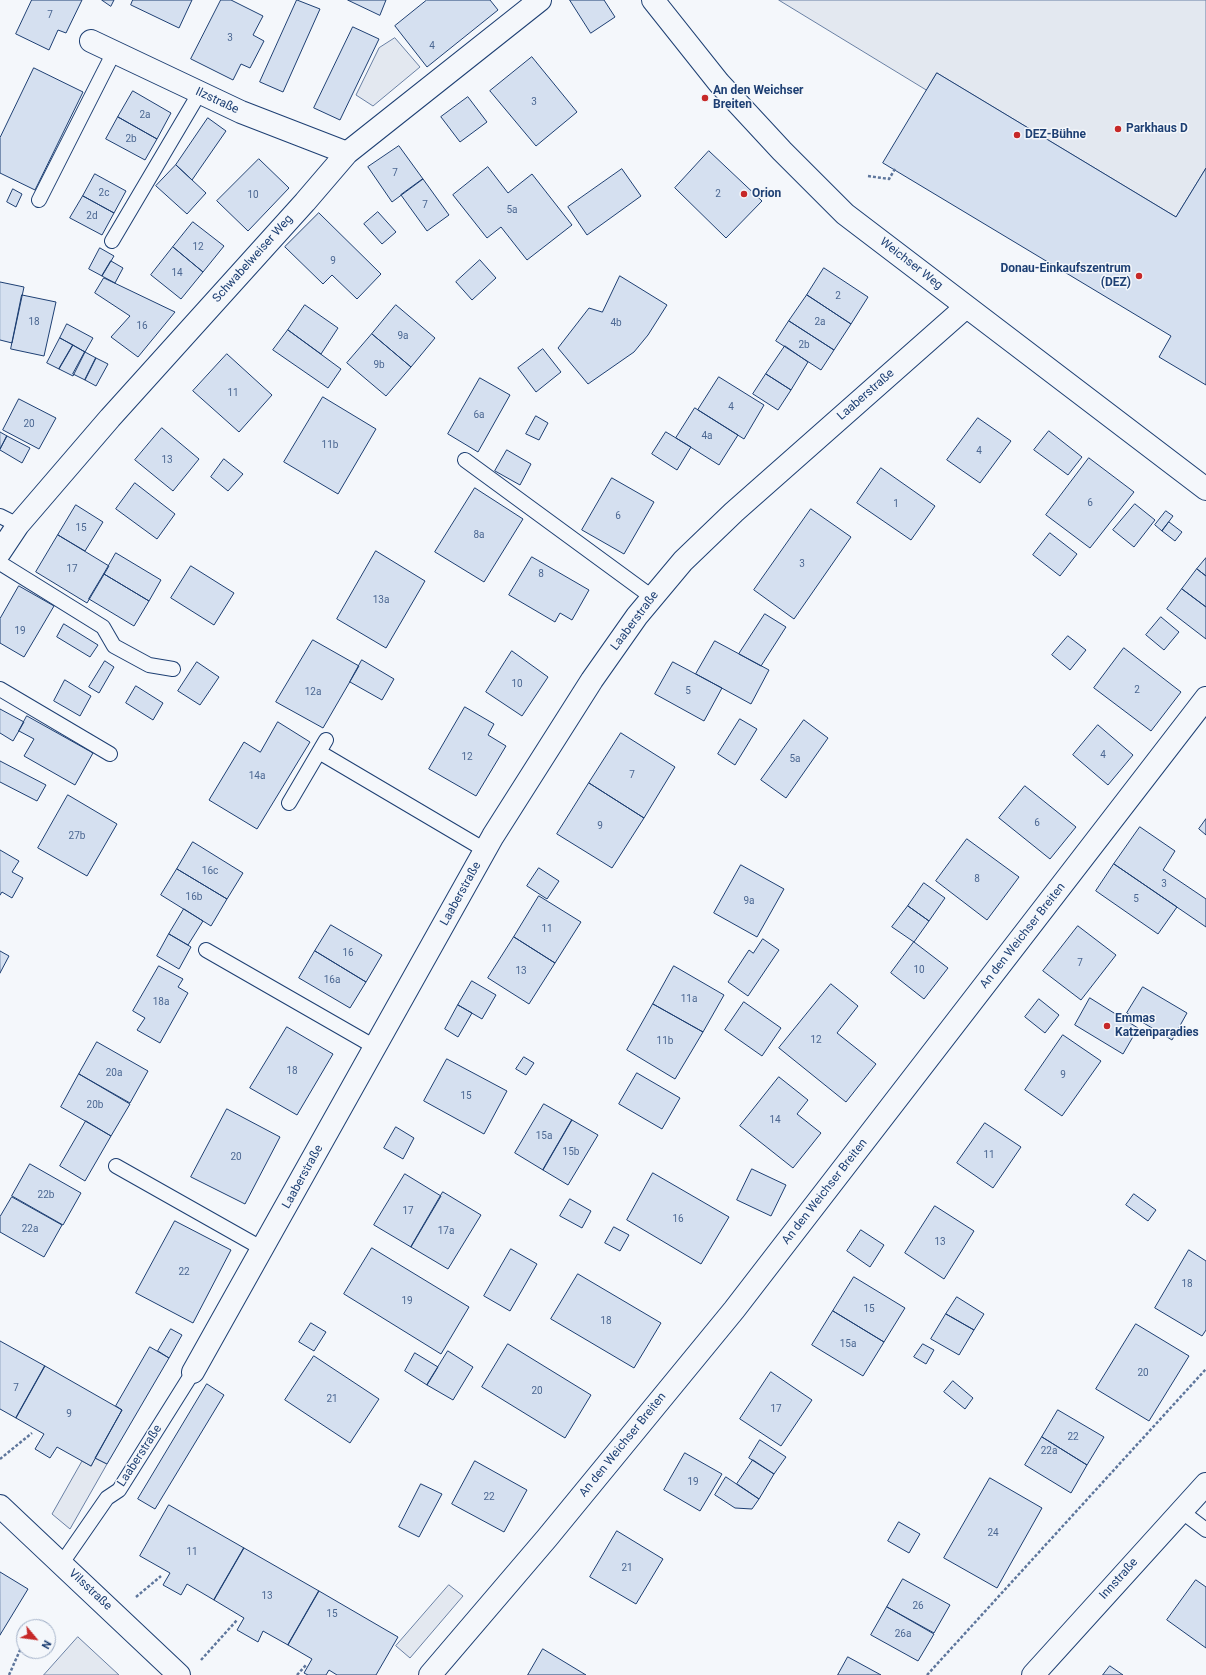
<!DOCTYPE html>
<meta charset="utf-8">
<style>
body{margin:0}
#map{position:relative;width:1206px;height:1675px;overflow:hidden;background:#f4f7fb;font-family:Roboto,sans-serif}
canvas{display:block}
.north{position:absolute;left:16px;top:1619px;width:40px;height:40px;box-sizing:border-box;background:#f4f7fb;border:1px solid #9eadc5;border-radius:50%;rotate:119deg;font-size:11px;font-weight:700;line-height:16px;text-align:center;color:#1d3f73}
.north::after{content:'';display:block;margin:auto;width:14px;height:18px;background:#c62828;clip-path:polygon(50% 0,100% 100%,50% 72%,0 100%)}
</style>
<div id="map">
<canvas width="1206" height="1675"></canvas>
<div class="north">N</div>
</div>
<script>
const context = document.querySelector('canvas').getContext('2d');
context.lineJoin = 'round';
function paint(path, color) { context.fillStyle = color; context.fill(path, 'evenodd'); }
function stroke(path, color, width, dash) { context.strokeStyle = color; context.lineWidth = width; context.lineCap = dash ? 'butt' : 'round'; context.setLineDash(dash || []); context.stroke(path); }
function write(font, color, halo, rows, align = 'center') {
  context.font = font + ' Roboto,sans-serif'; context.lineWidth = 3; context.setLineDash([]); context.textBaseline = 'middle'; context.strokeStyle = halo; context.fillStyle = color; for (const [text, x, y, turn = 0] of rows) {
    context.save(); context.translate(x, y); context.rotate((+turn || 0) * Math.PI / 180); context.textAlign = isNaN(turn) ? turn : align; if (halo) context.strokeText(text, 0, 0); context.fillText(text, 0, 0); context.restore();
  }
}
const parking = new Path2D(`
 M 779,0 L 1206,0 L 1206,168 L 1176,217 L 937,73 L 927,90 Z
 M 395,38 L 420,67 L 373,106 L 356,95 L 379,48 Z
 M 95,1458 L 107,1464 L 70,1529 L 52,1514 L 82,1461 L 91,1466 Z
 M 449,1585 L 463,1596 L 410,1658 L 396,1646 Z
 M 78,1637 L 119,1675 L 44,1675 Z`);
paint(parking, '#e3e8f0');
stroke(parking, '#687fa3', 1);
const building = new Path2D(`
 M 32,0 L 82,0 L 66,33 L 58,30 L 49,50 L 16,34 Z
 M 102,0 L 114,0 L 111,6 Z
 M 133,0 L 192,0 L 179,28 L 131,5 Z
 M 221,0 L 231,0 L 263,16 L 253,35 L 264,41 L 250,68 L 241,64 L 233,80 L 191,59 Z
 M 297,0 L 320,9 L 283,92 L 260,82 Z
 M 348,0 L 386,0 L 380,15 Z
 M 427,0 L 490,0 L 498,10 L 427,67 L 395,26 Z
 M 570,0 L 604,0 L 615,17 L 591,33 Z
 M 353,27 L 379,39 L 340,120 L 314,108 Z
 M 532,57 L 577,112 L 536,146 L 490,91 Z
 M 34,68 L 83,92 L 35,190 L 0,173 L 0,138 Z
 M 937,73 L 1176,217 L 1206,168 L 1206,385 L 1159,357 L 1171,336 L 883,163 Z
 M 133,91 L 171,113 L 157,139 L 118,117 Z
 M 468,97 L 487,122 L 460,142 L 441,117 Z
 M 118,117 L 157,139 L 145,160 L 106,139 Z
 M 208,118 L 226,131 L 192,180 L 176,165 Z
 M 399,146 L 423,179 L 392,202 L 368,167 Z
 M 709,151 L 762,201 L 726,238 L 675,188 Z
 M 259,159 L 289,188 L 248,231 L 217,201 Z
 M 176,165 L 206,193 L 187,214 L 156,186 Z
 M 488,167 L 508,193 L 532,174 L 572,225 L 527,260 L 501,227 L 487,238 L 453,195 Z
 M 622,169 L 641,196 L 587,235 L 568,207 Z
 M 95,174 L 126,191 L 114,213 L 83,196 Z
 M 423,179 L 449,215 L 427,231 L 401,195 Z
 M 13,189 L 22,194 L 16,207 L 7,202 Z
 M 83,196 L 114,213 L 102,235 L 70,218 Z
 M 378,212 L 396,232 L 382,244 L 364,224 Z
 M 319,213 L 381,274 L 357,299 L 332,275 L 323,284 L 285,247 Z
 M 193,222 L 224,246 L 203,272 L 173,247 Z
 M 173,247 L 203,272 L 181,299 L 151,275 Z
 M 100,248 L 114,256 L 102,276 L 89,269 Z
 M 480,260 L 496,278 L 472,300 L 456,282 Z
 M 111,261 L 123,268 L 115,283 L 102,276 Z
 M 824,268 L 868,297 L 851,324 L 807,295 Z
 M 620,276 L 667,305 L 648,335 L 634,352 L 588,384 L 558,348 L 589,308 L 602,312 Z
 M 104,278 L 175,312 L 138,357 L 111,337 L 130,316 L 95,293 Z
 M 0,282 L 24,287 L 12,343 L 0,340 Z
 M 22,295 L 56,302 L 44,356 L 11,349 Z
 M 807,295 L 851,324 L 834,350 L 789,321 Z
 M 305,305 L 338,328 L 321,354 L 288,330 Z
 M 396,305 L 435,338 L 411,367 L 372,334 Z
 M 789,321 L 834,350 L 821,370 L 776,341 Z
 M 67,324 L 93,338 L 85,352 L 60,338 Z
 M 288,330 L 341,369 L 328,388 L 273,350 Z
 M 372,334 L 411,367 L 386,396 L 347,363 Z
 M 60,338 L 73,345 L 59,369 L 47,363 Z
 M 73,345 L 85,352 L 73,376 L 59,369 Z
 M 785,346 L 808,362 L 791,390 L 766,374 Z
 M 543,349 L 561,372 L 536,392 L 518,368 Z
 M 85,352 L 96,358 L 85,380 L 73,374 Z
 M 227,354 L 272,395 L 239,432 L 193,391 Z
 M 96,358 L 108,364 L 96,386 L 85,380 Z
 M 766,374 L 791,390 L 778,410 L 753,394 Z
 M 719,377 L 764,405 L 744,439 L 698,410 Z
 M 480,378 L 510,395 L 478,452 L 448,434 Z
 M 323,397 L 376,429 L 338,494 L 284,462 Z
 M 19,399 L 56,418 L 39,449 L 3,430 Z
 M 695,408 L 738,435 L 719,465 L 676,438 Z
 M 536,416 L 548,423 L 539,440 L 526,434 Z
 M 978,418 L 1011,441 L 980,483 L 947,460 Z
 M 162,428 L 199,459 L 173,491 L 135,460 Z
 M 1049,431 L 1082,457 L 1068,475 L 1034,450 Z
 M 0,432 L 7,436 L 0,449 Z
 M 666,432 L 691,447 L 677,470 L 652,454 Z
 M 7,436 L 30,448 L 22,463 L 0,450 Z
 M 507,450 L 531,464 L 520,485 L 495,471 Z
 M 1089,458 L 1134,492 L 1090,548 L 1046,515 Z
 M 224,459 L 243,474 L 228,491 L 211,477 Z
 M 881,468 L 935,506 L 911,540 L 857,503 Z
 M 612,478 L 654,502 L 624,554 L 582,530 Z
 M 135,483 L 175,514 L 157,539 L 116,509 Z
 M 475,488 L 523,519 L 484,582 L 435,552 Z
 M 1135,504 L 1155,520 L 1134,547 L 1113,530 Z
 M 76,505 L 103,522 L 85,551 L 58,535 Z
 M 811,509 L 851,537 L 794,619 L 754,590 Z
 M 1166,511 L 1173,516 L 1162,531 L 1155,525 Z
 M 1169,522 L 1182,532 L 1175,541 L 1162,531 Z
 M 1050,533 L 1077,554 L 1060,576 L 1033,555 Z
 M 58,535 L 109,566 L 87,603 L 36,572 Z
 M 376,551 L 425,581 L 386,648 L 337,619 Z
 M 116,553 L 161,580 L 149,601 L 104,574 Z
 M 532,557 L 589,590 L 572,620 L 560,613 L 555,622 L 509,595 Z
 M 1206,558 L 1206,576 L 1197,569 Z
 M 191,566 L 234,593 L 214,625 L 171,598 Z
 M 1197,569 L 1206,576 L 1206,607 L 1182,589 Z
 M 104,574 L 149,601 L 134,626 L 89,599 Z
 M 19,586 L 54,606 L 24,657 L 0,643 L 0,619 Z
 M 1182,589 L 1206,607 L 1206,639 L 1167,609 Z
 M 765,614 L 786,627 L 761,666 L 739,654 Z
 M 1161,617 L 1179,632 L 1164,650 L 1146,635 Z
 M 64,624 L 98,645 L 90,657 L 57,637 Z
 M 1068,636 L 1086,650 L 1070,670 L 1052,655 Z
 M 313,640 L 359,666 L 323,728 L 276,702 Z
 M 715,641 L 769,670 L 751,704 L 696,674 Z
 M 1124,648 L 1181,692 L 1151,731 L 1094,688 Z
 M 512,651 L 548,677 L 522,716 L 486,692 Z
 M 362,660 L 394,679 L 382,700 L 350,682 Z
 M 105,661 L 114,667 L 99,693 L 89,687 Z
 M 197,662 L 219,677 L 200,705 L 178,691 Z
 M 673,662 L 722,688 L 704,721 L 655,694 Z
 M 65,680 L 91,696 L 80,716 L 54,701 Z
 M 136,686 L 163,703 L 153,720 L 126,703 Z
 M 465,707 L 494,724 L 488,735 L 506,746 L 476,796 L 429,769 Z
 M 0,709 L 24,722 L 13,741 L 0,733 Z
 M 27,716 L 93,753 L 75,785 L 24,756 L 34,739 L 19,731 Z
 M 740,719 L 757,729 L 735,765 L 718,754 Z
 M 804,720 L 828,738 L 786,798 L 761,780 Z
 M 278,722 L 310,742 L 257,829 L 209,800 L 244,742 L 260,752 Z
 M 1098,725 L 1133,755 L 1108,785 L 1073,755 Z
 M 621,733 L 675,767 L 644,818 L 589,783 Z
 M 0,761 L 46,785 L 37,801 L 0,782 Z
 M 589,783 L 644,818 L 612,868 L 557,834 Z
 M 1025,786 L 1076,827 L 1050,859 L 999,818 Z
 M 68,795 L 117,824 L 87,876 L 38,848 Z
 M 1206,819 L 1206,835 L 1199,829 Z
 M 1140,827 L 1175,851 L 1163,870 L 1206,899 L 1206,927 L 1114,864 Z
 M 967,839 L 1019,877 L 987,920 L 936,881 Z
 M 193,842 L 243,873 L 227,899 L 177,869 Z
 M 0,850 L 19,861 L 12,872 L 23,878 L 12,898 L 2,892 L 0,895 Z
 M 1114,864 L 1177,907 L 1158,934 L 1096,891 Z
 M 741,865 L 784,889 L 757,937 L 714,913 Z
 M 539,868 L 559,881 L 547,899 L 527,886 Z
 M 177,869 L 227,899 L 211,926 L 161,895 Z
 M 924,883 L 945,898 L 929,921 L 908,906 Z
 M 539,896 L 581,922 L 555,963 L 514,937 Z
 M 908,906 L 929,921 L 914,942 L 892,927 Z
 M 184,909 L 203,921 L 188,945 L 169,934 Z
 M 331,925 L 382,955 L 366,982 L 315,951 Z
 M 1078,926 L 1116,955 L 1081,1000 L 1043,971 Z
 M 169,934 L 191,947 L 179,969 L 157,956 Z
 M 514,937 L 555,963 L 529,1004 L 488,978 Z
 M 763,939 L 779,950 L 748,996 L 728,982 L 749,950 L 753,953 Z
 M 914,942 L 948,968 L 924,999 L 891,973 Z
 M 0,951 L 9,956 L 0,973 Z
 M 315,951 L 366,982 L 350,1008 L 299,978 Z
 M 159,966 L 183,979 L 178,987 L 188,993 L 160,1043 L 137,1030 L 145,1018 L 133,1011 Z
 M 674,966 L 724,995 L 703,1032 L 653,1004 Z
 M 472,981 L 496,995 L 482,1019 L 458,1005 Z
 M 831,984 L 858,1006 L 837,1033 L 876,1064 L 846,1102 L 779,1048 Z
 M 1143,987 L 1187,1013 L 1172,1040 L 1127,1013 Z
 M 1090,998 L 1138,1028 L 1123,1054 L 1075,1025 Z
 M 1039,999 L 1059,1015 L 1045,1033 L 1025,1017 Z
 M 744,1002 L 781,1028 L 762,1056 L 725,1030 Z
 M 653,1004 L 703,1032 L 675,1079 L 627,1050 Z
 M 458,1005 L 472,1013 L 458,1037 L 445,1029 Z
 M 287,1027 L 333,1054 L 297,1115 L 250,1088 Z
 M 1063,1035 L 1101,1061 L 1062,1116 L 1025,1090 Z
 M 97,1042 L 148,1071 L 130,1103 L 79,1074 Z
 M 524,1057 L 534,1063 L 526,1075 L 516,1069 Z
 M 447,1059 L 507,1091 L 484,1134 L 424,1101 Z
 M 637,1073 L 680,1098 L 662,1129 L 619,1104 Z
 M 79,1074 L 130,1104 L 111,1136 L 61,1107 Z
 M 779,1077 L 808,1100 L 797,1114 L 821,1133 L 793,1168 L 740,1126 Z
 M 544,1104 L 572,1120 L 543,1170 L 515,1153 Z
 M 227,1109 L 280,1137 L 245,1204 L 191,1177 Z
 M 572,1120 L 598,1135 L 568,1185 L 543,1170 Z
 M 86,1121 L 111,1136 L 85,1181 L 60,1166 Z
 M 985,1123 L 1021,1147 L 993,1188 L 957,1163 Z
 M 396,1127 L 414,1138 L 403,1159 L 384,1148 Z
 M 30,1164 L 81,1193 L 63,1225 L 12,1196 Z
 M 752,1169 L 786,1185 L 771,1216 L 737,1200 Z
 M 653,1173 L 729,1217 L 701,1264 L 627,1220 Z
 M 405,1174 L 441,1196 L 411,1247 L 374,1225 Z
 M 443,1192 L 481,1215 L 448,1269 L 411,1247 Z
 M 1134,1194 L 1156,1210 L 1148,1221 L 1126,1205 Z
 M 12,1197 L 62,1225 L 44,1257 L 0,1232 L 0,1217 Z
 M 570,1199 L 591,1211 L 582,1228 L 560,1216 Z
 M 935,1206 L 974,1231 L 944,1279 L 905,1253 Z
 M 175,1221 L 231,1250 L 193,1323 L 136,1293 Z
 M 614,1227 L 629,1235 L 620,1251 L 605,1243 Z
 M 861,1230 L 884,1245 L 870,1267 L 847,1251 Z
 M 372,1248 L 469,1307 L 441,1354 L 344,1294 Z
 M 511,1249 L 537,1264 L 510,1311 L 484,1296 Z
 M 1189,1250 L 1206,1261 L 1206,1330 L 1202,1336 L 1155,1308 Z
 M 578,1274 L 661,1323 L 634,1368 L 551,1319 Z
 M 854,1277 L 905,1308 L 884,1342 L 833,1311 Z
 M 957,1297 L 984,1314 L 974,1330 L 946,1314 Z
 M 833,1311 L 884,1342 L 863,1376 L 812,1345 Z
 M 946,1314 L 974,1330 L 959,1355 L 931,1339 Z
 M 311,1323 L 326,1332 L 314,1351 L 299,1342 Z
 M 1136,1324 L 1189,1356 L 1149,1421 L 1096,1389 Z
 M 171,1329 L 182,1335 L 169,1358 L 158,1351 Z
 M 0,1341 L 45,1366 L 16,1418 L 0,1409 Z
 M 508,1344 L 591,1395 L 565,1438 L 482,1387 Z
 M 923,1344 L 934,1350 L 926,1364 L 914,1357 Z
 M 150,1347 L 169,1358 L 107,1464 L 95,1458 L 122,1410 L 116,1406 Z
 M 448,1351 L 473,1367 L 453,1400 L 427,1385 Z
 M 415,1353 L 438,1367 L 427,1385 L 405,1371 Z
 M 314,1356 L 379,1399 L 350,1443 L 285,1400 Z
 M 45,1366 L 122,1410 L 91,1466 L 57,1447 L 50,1458 L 35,1449 L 44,1434 L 16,1418 Z
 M 771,1372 L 812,1400 L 781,1446 L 740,1419 Z
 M 953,1381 L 973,1398 L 965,1409 L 944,1392 Z
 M 207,1384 L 224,1395 L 155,1509 L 138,1499 Z
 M 1058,1410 L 1104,1437 L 1087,1465 L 1042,1437 Z
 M 1042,1437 L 1087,1465 L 1071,1493 L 1025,1465 Z
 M 760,1440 L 786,1457 L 774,1474 L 749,1458 Z
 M 685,1453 L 722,1474 L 700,1511 L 664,1490 Z
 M 753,1460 L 774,1474 L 759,1499 L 737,1484 Z
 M 475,1461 L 527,1490 L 504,1532 L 452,1504 Z
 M 726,1477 L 759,1499 L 752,1509 L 735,1508 L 715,1495 Z
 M 990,1478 L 1042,1508 L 997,1588 L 944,1558 Z
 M 421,1484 L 442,1494 L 419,1537 L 399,1527 Z
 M 169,1505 L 244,1548 L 214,1600 L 187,1584 L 181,1595 L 163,1585 L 170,1573 L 140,1556 Z
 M 899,1522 L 920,1534 L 909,1553 L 888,1541 Z
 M 617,1531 L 663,1559 L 636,1604 L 590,1577 Z
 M 244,1548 L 319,1591 L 288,1645 L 263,1631 L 258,1642 L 237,1630 L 244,1618 L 214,1600 Z
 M 0,1572 L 28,1589 L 0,1635 Z
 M 903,1579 L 950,1605 L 934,1633 L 887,1607 Z
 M 1196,1580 L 1206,1587 L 1206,1648 L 1167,1620 Z
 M 319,1591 L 398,1637 L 376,1675 L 337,1675 L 329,1670 L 326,1675 L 308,1675 L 304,1673 L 312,1659 L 288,1645 Z
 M 887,1607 L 934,1634 L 918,1661 L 871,1635 Z
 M 543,1649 L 586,1675 L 528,1675 Z
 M 848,1657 L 881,1675 L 838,1675 Z
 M 1110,1666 L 1123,1675 L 1103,1675 Z`);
paint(building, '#d5e0f0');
stroke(building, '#1d3f73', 1);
const lane = new Path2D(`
 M 39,200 L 114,52
 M 112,241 L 200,92
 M 465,460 L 652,597
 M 0,516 L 18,525
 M 0,563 L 103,627 L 114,646 L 149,665 L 173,669
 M 0,689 L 110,754
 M 319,752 L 485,850
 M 289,803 L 326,740
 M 206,950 L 375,1047
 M 116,1166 L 263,1249
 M 1181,1511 L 1206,1530
 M 62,1563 L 107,1498 L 119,1490 L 193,1372`);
const street = new Path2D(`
 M 653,0 L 719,83 L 782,151 L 845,214 L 1206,489
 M 91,41 L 241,112 L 347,153
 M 0,552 L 18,525 L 110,418 L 305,202 L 347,153 L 540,0
 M 193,1372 L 493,836 L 592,680 L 637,616 L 683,561 L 734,512 L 966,307
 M 0,1506 L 179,1675
 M 430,1675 L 547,1538 L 734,1310 L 1206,698
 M 1033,1675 L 1206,1484`);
stroke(lane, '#1d3f73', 16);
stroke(street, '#1d3f73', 24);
stroke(new Path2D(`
 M 868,176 L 889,179 L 895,169
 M 0,1459 L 32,1433
 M 136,1597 L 161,1576
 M 201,1660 L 237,1620
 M 9,1675 L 24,1641
 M 297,1675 L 306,1665
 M 927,1675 L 1206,1369`), '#5e769c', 2.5, [3, 2]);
stroke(lane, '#f4f7fb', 14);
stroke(street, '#f4f7fb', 22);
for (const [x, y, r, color] of [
 [705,98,4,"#c62828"],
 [1118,129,4,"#c62828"],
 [1017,135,4,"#c62828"],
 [744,194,4,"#c62828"],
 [1139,276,4,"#c62828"],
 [1107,1026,4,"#c62828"]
]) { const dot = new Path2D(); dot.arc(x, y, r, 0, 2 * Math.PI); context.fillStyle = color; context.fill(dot); stroke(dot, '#f4f7fb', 1.5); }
write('10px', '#4b6792', null, [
 ["7",50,15],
 ["3",230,38],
 ["4",432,46],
 ["3",534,102],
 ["2a",145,115],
 ["2b",131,139],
 ["7",395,173],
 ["2c",104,193],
 ["2",718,194],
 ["10",253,195],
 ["7",425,205],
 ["5a",512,210],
 ["2d",92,216],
 ["12",198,247],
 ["9",333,261],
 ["14",177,273],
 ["2",838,296],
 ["18",34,322],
 ["2a",820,322],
 ["4b",616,323],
 ["16",142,326],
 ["9a",403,336],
 ["2b",804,345],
 ["9b",379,365],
 ["11",233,393],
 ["4",731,407],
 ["6a",479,415],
 ["20",29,424],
 ["4a",707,436],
 ["11b",330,445],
 ["4",979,451],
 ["13",167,460],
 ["6",1090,503],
 ["1",896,504],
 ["6",618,516],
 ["15",81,528],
 ["8a",479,535],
 ["3",802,564],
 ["17",72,569],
 ["8",541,574],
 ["13a",381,600],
 ["19",20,631],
 ["10",517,684],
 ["2",1137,690],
 ["5",688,691],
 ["12a",313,692],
 ["4",1103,755],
 ["12",467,757],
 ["5a",795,759],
 ["7",632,775],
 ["14a",257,776],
 ["6",1037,823],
 ["9",600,826],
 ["27b",77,836],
 ["16c",210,871],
 ["8",977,879],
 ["3",1164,884],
 ["16b",194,897],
 ["5",1136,899],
 ["9a",749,901],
 ["11",547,929],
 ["16",348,953],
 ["7",1080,963],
 ["10",919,970],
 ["13",521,971],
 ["16a",332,980],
 ["11a",689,999],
 ["18a",161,1002],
 ["12",816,1040],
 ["11b",665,1041],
 ["18",292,1071],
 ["20a",114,1073],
 ["9",1063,1075],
 ["15",466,1096],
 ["20b",95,1105],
 ["14",775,1120],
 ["15a",544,1136],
 ["15b",571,1152],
 ["11",989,1155],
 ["20",236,1157],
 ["22b",46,1195],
 ["17",408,1211],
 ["16",678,1219],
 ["22a",30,1229],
 ["17a",446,1231],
 ["13",940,1242],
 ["22",184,1272],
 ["18",1187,1284],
 ["19",407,1301],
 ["15",869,1309],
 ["18",606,1321],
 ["15a",848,1344],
 ["20",1143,1373],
 ["7",16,1388],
 ["20",537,1391],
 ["21",332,1399],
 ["17",776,1409],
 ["9",69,1414],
 ["22",1073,1437],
 ["22a",1049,1451],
 ["19",693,1482],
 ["22",489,1497],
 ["24",993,1533],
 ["11",192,1552],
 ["21",627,1568],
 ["13",267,1596],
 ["26",918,1606],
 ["15",332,1614],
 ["26a",903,1634]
]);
write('bold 12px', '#1d3f73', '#f4f7fb', [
 ["An den Weichser",713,91],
 ["Breiten",713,105],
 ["Parkhaus D",1126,129],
 ["DEZ-Bühne",1025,135],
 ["Orion",752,194],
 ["Donau-Einkaufszentrum",1131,269,"right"],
 ["(DEZ)",1131,283,"right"],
 ["Emmas",1115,1019],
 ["Katzenparadies",1115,1033]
], 'left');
write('12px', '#1d3f73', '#f4f7fb', [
 ["Ilzstraße",217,101,25],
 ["Schwabelweiser Weg",253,259,-48],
 ["Weichser Weg",911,264,38],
 ["Laaberstraße",866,395,-41],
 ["Laaberstraße",635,621,-53],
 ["Laaberstraße",461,894,-61],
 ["An den Weichser Breiten",1023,936,-52],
 ["Laaberstraße",303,1177,-61],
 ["An den Weichser Breiten",825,1192,-52],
 ["An den Weichser Breiten",623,1445,-51],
 ["Laaberstraße",140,1456,-57],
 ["Innstraße",1119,1579,-48],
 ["Vilsstraße",90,1590,43]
]);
</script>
